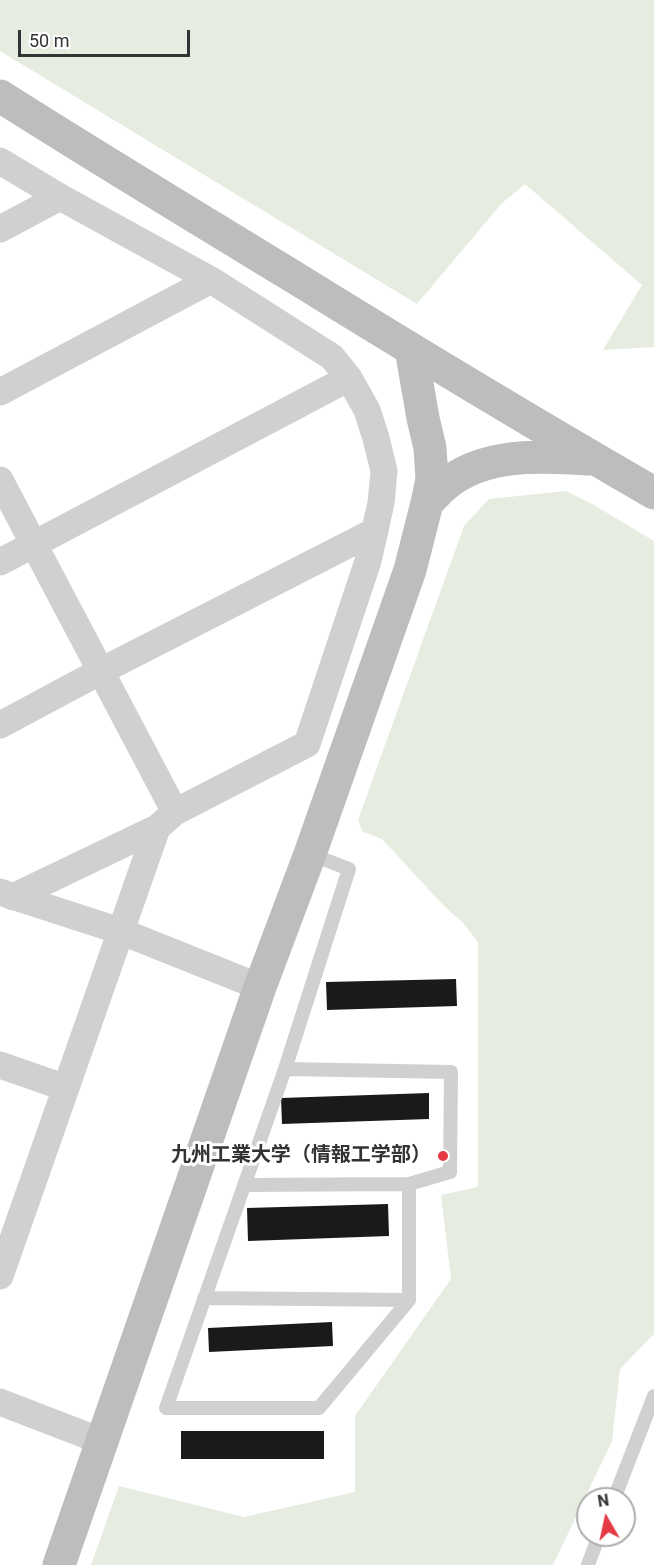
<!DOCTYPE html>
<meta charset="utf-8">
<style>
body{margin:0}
#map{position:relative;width:654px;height:1565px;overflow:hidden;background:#fff;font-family:Roboto,sans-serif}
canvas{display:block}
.north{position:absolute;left:576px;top:1487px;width:60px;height:60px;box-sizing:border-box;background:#fff;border:2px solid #adadad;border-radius:50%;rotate:351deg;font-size:16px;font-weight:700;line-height:24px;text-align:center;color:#333}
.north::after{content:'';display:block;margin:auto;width:21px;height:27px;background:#e63946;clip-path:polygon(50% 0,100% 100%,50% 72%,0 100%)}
.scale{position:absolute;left:18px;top:30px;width:172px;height:27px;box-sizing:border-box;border:3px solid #333;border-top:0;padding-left:8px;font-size:18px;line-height:21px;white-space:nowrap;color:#333;-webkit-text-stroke:4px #fff;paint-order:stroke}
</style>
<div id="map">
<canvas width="654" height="1565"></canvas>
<div class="north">N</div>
<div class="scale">50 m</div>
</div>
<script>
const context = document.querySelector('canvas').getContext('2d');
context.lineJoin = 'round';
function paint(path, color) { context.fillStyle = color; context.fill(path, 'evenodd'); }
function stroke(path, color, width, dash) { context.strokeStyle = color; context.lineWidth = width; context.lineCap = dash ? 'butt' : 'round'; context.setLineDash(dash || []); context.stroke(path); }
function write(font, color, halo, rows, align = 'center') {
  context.font = font + ' Roboto,"Noto Sans JP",sans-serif'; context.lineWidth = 6; context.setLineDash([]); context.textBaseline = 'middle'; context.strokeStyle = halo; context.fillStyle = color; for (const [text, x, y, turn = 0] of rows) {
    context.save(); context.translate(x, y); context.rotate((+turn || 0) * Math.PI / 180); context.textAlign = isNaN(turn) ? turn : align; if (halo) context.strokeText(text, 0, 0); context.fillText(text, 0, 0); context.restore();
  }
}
paint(new Path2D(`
 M 0,0 L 654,0 L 654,347 L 603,350 L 642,285 L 525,184 L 501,204 L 417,304 L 0,51 Z
 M 566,491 L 594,505 L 654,541 L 654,1334 L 620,1369 L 612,1441 L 553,1565 L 91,1565 L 119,1486 L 244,1517 L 355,1492 L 355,1416 L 451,1279 L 441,1195 L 478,1187 L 478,942 L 463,923 L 444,906 L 382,839 L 362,831 L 358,820 L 464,526 L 489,499 Z`), '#e6ecdf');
paint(new Path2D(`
 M 456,979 L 457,1006 L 327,1010 L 326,982 Z
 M 429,1093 L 429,1119 L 282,1124 L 281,1098 Z
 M 388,1204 L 389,1236 L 248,1241 L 247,1208 Z
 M 332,1322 L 333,1346 L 209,1352 L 208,1328 Z
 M 181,1431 L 324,1431 L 324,1459 L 181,1459 Z`), '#1a1a1a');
stroke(new Path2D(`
 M 285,1069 L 451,1072 L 450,1172 L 409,1184 L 409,1300 L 319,1408 L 166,1408 L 285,1069 L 349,869 L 310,854
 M 244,1185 L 409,1184
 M 204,1298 L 409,1300
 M 614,1499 L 654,1396
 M 588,1565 L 599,1535`), '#d0d0d0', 14);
stroke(new Path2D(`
 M 0,161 L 60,197 L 211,280 L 332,357 L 349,378 L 367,410 L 376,438 L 384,471 L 381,503 L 368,561 L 307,744 L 175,812 L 157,828 L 0,1276
 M 0,229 L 60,197
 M 0,392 L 211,280
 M 0,480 L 175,812
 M 0,562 L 349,378
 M 0,725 L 101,671 L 375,531
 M 0,892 L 120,931 L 260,987
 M 13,897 L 157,828
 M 0,1065 L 66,1088
 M 0,1402 L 101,1441`), '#d0d0d0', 27);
stroke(new Path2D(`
 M 0,96 C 96,157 192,215 289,274 C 410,349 531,422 654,493
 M 427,503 C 433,497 438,491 444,486 C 483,452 542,456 589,459
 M 59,1565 L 260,987 L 310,854 L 410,570 L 427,503 L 432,479 L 430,448 L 423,418 L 411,349`), '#bdbdbd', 33);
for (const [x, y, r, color] of [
 [443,1156,6,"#e63946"]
]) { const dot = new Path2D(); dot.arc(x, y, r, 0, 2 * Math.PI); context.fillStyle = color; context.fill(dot); stroke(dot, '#fff', 2); }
write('bold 20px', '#333', '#fff', [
 ["九州工業大学（情報工学部）",431,1156]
], 'right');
</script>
